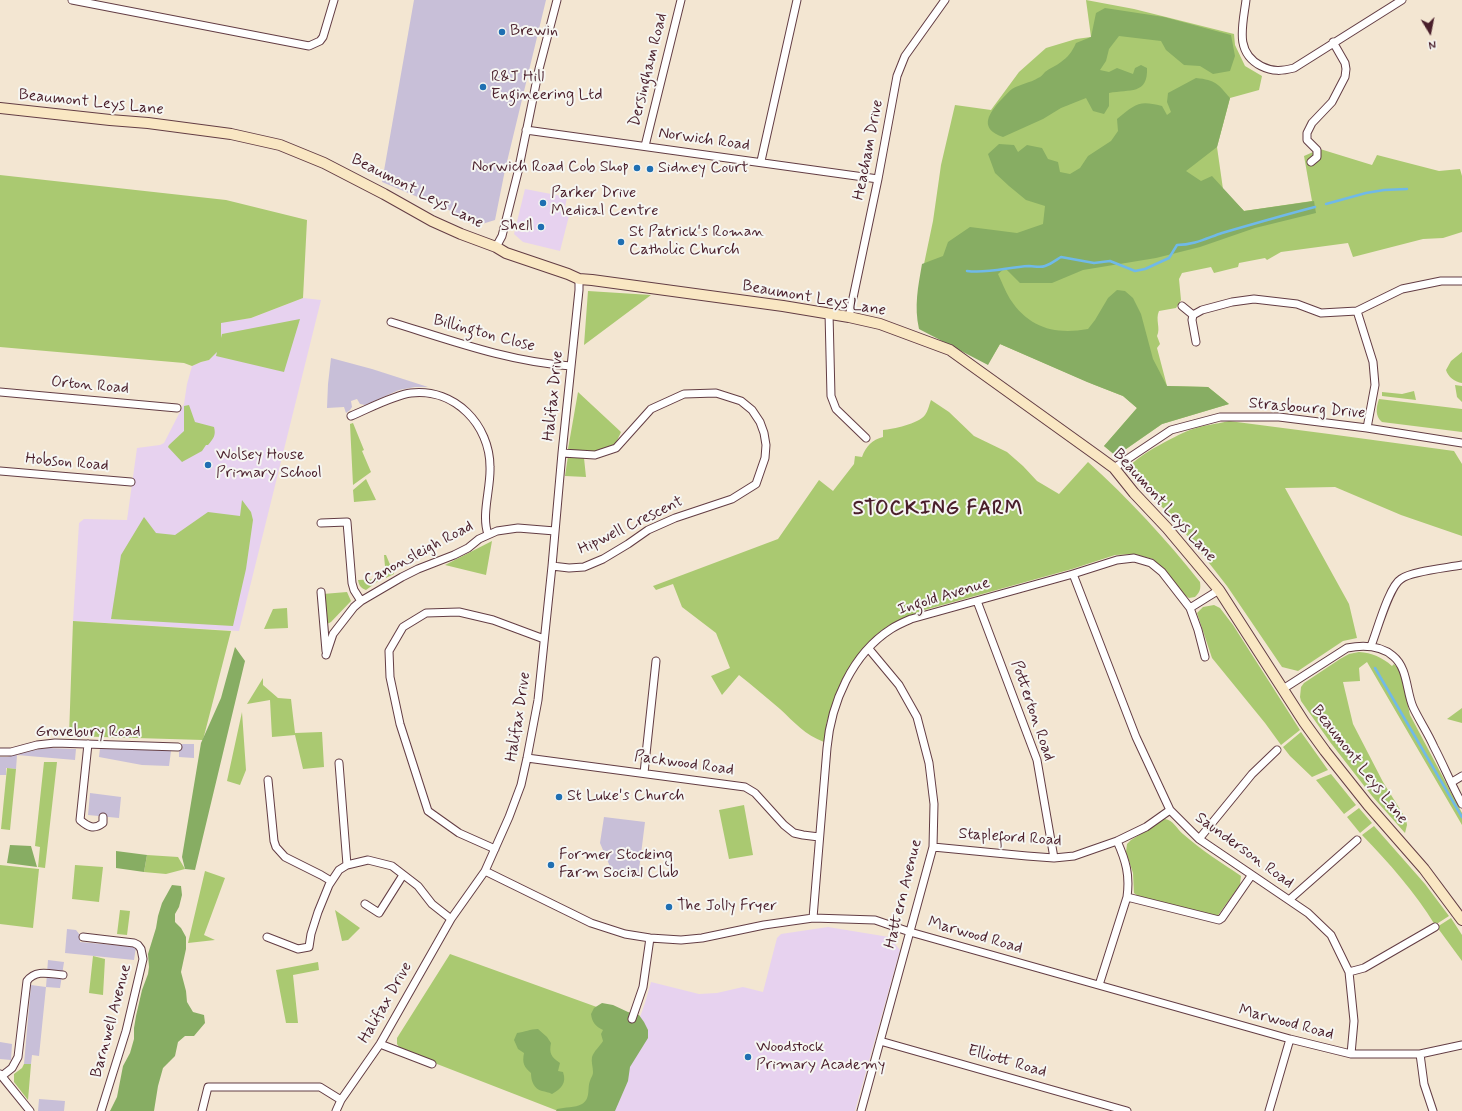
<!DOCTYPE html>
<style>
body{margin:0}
#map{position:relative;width:1462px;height:1111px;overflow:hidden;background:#f3e6d2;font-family:Mynerve,sans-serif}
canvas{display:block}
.north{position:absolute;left:1410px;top:12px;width:40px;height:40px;-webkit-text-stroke:3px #f6f6f2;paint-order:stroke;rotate:170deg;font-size:11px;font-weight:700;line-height:16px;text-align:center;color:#4a1f2b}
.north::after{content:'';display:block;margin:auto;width:14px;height:18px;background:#4a1f2b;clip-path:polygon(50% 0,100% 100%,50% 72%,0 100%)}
</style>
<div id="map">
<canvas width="1462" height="1111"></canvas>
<div class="north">N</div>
</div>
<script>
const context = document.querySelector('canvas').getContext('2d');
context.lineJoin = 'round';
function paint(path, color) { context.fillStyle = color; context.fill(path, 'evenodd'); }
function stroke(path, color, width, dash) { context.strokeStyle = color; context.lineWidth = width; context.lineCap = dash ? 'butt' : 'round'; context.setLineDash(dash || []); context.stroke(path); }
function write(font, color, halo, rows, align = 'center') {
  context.font = font + ' Mynerve,sans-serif'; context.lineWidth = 4; context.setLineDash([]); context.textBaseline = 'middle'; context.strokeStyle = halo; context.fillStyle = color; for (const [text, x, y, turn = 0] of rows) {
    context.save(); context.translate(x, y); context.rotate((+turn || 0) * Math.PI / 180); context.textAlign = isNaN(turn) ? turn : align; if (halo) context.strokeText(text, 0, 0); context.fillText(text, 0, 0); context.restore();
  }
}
paint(new Path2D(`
 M 525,189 L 567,197 L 565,207 L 571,208 L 560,251 L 523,242 L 514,234 Z
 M 303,298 L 321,300 L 239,631 L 73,621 L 79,523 L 84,519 L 127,520 L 137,448 L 160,445 L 164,443 L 184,404 L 187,384 L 192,366 L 201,362 L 209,360 L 221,335 L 221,322 L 251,318 Z
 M 828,927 L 889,937 L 900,950 L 855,1111 L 606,1111 L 645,1003 L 651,982 L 699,994 L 717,993 L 743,987 L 763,992 L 777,938 L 781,934 Z`), '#e7d2ef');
paint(new Path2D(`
 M 414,0 L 546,0 L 505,170 L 495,220 L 482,224 L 382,182 Z
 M 331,358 L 372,369 L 428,387 L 415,387 L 399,390 L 365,405 L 360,404 L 357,399 L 351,401 L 352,407 L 350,410 L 346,413 L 344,407 L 327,408 L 328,384 Z
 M 179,744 L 194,744 L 194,758 L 179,757 Z
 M 47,748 L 76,749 L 75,760 L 17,755 L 16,769 L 6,768 L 6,775 L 0,775 L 0,757 L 7,757 L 35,750 Z
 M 100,748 L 171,751 L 169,766 L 142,765 L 99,757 Z
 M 90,793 L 121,797 L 119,818 L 88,815 Z
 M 604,817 L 645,822 L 638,878 L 614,876 L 600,843 Z
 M 67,929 L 76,930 L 80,935 L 80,942 L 136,947 L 134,960 L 65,953 Z
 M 48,960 L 64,962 L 60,988 L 46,987 L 39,1056 L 32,1055 L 31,1064 L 24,1064 L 31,985 L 46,987 Z
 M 0,1042 L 12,1044 L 11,1060 L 0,1059 Z
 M 39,1099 L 65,1101 L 64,1111 L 38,1111 Z`), '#c8bfd8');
paint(new Path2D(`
 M 1086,0 L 1134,9 L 1234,34 L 1235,45 L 1245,66 L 1262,76 L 1259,90 L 1230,98 L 1217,147 L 1223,189 L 1244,211 L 1312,201 L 1304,156 L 1320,149 L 1372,165 L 1377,155 L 1439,171 L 1460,169 L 1462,176 L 1462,232 L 1443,238 L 1423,239 L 1353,257 L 1348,243 L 1281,252 L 1267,260 L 1265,258 L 1239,263 L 1238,267 L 1214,273 L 1211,267 L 1182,273 L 1179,279 L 1181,300 L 1176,308 L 1159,311 C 1155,320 1161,328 1157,336 L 1160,344 L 1157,348 L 1167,386 L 1208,387 L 1229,404 L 1162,424 L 1116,456 L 1104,446 L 1137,408 L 1123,396 L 1095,385 L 1000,344 L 989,362 L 924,264 L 933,221 L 941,165 L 955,105 L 991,110 L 1019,72 L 1046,48 L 1076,39 L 1091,37 Z
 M 0,175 L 226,200 L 307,220 L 303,298 L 251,318 L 221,323 L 221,338 L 222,334 L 300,319 L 284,372 L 216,356 L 217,352 L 209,360 L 201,362 L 192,366 L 184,363 L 0,347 Z
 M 588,291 L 651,295 L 584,345 Z
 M 1462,352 L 1462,383 C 1455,382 1448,377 1446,370 L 1451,361 Z
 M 1455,385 L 1462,386 L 1462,402 L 1457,397 Z
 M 1414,391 L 1416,400 L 1382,396 L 1382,392 L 1402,394 Z
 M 578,392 L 621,432 L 615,445 L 595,455 L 568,449 Z
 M 1379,399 L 1462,409 L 1462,432 L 1382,422 C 1375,416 1376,408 1379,399 Z
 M 931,400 L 949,412 L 974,436 L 1007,452 L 1023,466 L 1037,481 L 1059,494 L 1088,462 C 1129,499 1166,539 1200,582 C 1201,589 1200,592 1195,597 L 1189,598 L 1183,594 L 1165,570 L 1153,559 L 1134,554 L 1115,555 L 1072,569 L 921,611 L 888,626 L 877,634 L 855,658 L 841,682 L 833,703 L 827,721 L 824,742 C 805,735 794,722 780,709 C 766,697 753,686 739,675 L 722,695 L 711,676 L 730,668 L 716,633 L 682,607 L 673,584 L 656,590 L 653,586 L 778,539 L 819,480 L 833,491 L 854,464 L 855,456 L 862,457 C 866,446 872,440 883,437 L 883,430 C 893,429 918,424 925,415 C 928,411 929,405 931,400 Z
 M 189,405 L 195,422 L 214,427 C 216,435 214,438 208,445 L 206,445 L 202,451 L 182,462 L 168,447 L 169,445 L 184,431 L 184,406 Z
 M 1229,421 L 1329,434 L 1454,451 L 1462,464 L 1462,536 L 1401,515 L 1335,487 L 1285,488 L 1349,604 L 1357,638 L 1343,641 L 1298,671 L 1282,667 L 1227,586 L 1202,554 L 1173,518 L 1131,476 C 1130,473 1129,470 1130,467 C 1134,457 1182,432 1193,429 C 1204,425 1217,424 1229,421 Z
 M 353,423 L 364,450 L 362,451 L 371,472 L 353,485 L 350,424 Z
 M 568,456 L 584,458 L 586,477 L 565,476 Z
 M 366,479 L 376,500 L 354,502 L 353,490 Z
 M 242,500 L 251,512 L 253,520 L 246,569 L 233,626 L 111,619 L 121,555 L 144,517 L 156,533 L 175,535 L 208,512 L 240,516 Z
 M 492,541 L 486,575 L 445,565 Z
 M 384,555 L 386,555 L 394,574 L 386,578 Z
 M 381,579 L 366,590 C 361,588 359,586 358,580 Z
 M 347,592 L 351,601 L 331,622 L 325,625 L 323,594 Z
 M 1214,605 L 1220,608 L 1233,625 L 1300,730 L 1281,745 L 1265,723 L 1212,658 L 1197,613 L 1203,607 Z
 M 287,608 L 288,628 L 264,629 L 273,609 Z
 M 73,621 L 231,631 L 203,740 L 69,736 Z
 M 1359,652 C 1372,653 1382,657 1392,666 L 1394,664 L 1398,668 L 1402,679 L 1410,715 L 1462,813 L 1462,825 L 1367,662 L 1359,668 L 1360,681 L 1343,682 L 1353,724 L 1383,782 L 1406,819 L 1407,825 L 1405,833 L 1372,796 L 1330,742 L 1301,701 L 1300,697 L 1301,687 L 1304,683 L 1340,659 L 1349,654 Z
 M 263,678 L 263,685 L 278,698 L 291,699 L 295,733 L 322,732 L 324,767 L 303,769 L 295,735 L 272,737 L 270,700 L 247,704 Z
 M 1462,708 L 1462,723 L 1447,719 Z
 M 242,712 L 246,770 L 240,785 L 227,781 Z
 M 1301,732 L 1328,770 L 1312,777 L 1290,756 L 1283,747 Z
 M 44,762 L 57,762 L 45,868 L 38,867 L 40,847 L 35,846 Z
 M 7,768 L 16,769 L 10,830 L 1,829 Z
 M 1331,774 L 1356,805 L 1344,814 L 1316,780 Z
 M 744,805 L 753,855 L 729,859 L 719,810 Z
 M 1359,808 L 1372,823 L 1360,833 L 1347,817 Z
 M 1165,819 C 1173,820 1177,829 1183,834 C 1201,850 1222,863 1241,876 L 1240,885 L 1216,918 L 1139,897 L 1134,893 L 1133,873 L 1126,852 L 1127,844 L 1131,840 Z
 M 1374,826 L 1425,884 L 1449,916 L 1435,925 C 1415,892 1389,863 1362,835 Z
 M 147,855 L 178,857 L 185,869 L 166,874 L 144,872 Z
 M 0,865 L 39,869 L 33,928 L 0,924 Z
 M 75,865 L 103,867 L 99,902 L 72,899 Z
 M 205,871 L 225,878 L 204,935 L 215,940 L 188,943 Z
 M 120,910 L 130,911 L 127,935 L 117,934 Z
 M 335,910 L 360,928 L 348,940 L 342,941 Z
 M 1451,918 L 1462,935 L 1462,961 L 1437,927 Z
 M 450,954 L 630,1019 L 597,1111 L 558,1111 L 401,1050 L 397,1044 L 397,1038 Z
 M 93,956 L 105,959 L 103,995 L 89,993 Z
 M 318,962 L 319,970 L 293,975 L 298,1023 L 286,1023 L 276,970 Z
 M 24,1064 L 31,1064 L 28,1100 L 14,1082 L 14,1074 L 22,1068 Z`), '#aac971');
paint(new Path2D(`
 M 1105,8 L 1164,17 L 1231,35 L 1235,56 L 1230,71 L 1213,74 L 1200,66 L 1184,65 L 1166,50 L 1161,41 L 1119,36 L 1109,49 L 1106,61 L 1100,70 L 1109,72 L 1117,68 L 1133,74 L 1135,68 L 1141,65 L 1147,68 C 1148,95 1130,89 1109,93 L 1109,106 L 1104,114 L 1093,111 L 1086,98 L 1061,108 L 1043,119 L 1003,137 C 980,129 987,116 999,102 C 1003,98 1008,92 1012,89 C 1020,84 1030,83 1038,78 C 1041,77 1043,74 1045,72 C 1050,68 1056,66 1061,62 C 1068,57 1072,52 1076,43 L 1091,37 L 1096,13 Z
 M 1196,78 C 1216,80 1218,84 1230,98 L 1217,147 L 1186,171 L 1201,181 L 1212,176 L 1244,211 L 1314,201 L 1316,213 L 1255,228 L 1200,247 L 1156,258 L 1083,270 L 1052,283 L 1020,283 L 1005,268 L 998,274 C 1002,282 1005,291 1010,299 C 1029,328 1055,335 1088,329 L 1095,320 L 1108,298 L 1117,290 L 1125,291 L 1133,298 L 1141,314 L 1153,359 L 1167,386 L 1208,387 L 1229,404 L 1162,424 L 1116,456 L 1104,446 L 1137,408 L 1123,396 L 1087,382 L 1000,344 L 988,365 L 919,329 C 914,306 918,287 922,264 L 943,256 L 948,242 L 970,227 L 1017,233 L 1043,224 L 1045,206 L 1026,200 L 1009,186 L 995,173 L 988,154 L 999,144 L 1014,145 L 1018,152 L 1027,145 L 1042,148 L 1048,159 L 1058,162 L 1060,172 L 1070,174 L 1080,168 L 1088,156 L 1111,141 L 1118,131 L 1117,119 C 1136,104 1138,100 1162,106 L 1167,115 L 1171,112 L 1167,102 L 1168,93 Z
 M 235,647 L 245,661 L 195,870 L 185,869 L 182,857 L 201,743 L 221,698 Z
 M 10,845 L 31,846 L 37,867 L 7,863 Z
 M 116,851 L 147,855 L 144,872 L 116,868 Z
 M 172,885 L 181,886 L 182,895 L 179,907 L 175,914 L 175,922 L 181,928 L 186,937 L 186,949 L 181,972 L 186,991 L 187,1002 L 193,1012 L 204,1015 L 205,1023 L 194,1036 L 185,1036 L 178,1042 L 175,1056 L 163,1068 L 158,1086 L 154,1111 L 110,1111 L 117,1097 L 123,1066 L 130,1053 L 134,1039 L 134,1028 L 136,1016 L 142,990 L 148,974 L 149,967 L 148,954 L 156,928 L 158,916 L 162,903 Z
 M 602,1003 L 613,1005 L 628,1012 L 639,1015 L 644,1022 L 648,1030 L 648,1038 L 630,1067 L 628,1081 L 615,1111 L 556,1111 L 557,1109 C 565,1107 575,1108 582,1104 C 591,1099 587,1088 590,1081 C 591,1077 593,1076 593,1072 C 593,1067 591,1062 592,1057 C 594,1051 600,1046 603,1041 L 601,1034 L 603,1030 C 595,1026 592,1022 591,1014 L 594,1008 Z
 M 538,1029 L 547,1037 L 551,1043 C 549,1053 551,1057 560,1063 L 558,1071 L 563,1072 C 567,1083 561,1089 552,1094 C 548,1092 546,1092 542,1091 C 534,1089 531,1081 531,1073 C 524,1067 522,1063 524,1053 L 518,1049 L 514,1040 L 517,1033 C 525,1032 530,1029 538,1029 Z`), '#87ad63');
stroke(new Path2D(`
 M 1326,204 L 1366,193 L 1384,190 L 1407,189
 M 967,271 C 988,274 1008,267 1029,266 C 1034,266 1040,268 1045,266 C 1051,264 1056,260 1061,257 L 1094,263 L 1110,261 L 1135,271 L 1145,269 L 1169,258 L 1177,245 C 1194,245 1207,238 1222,233 C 1253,224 1284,215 1315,207
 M 1375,668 L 1462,817`), '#70b9e8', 2.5);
const street = new Path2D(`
 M 72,0 L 309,46 L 320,41 L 323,37 L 334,0
 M 1246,0 C 1243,25 1234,52 1261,66 C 1273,72 1282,71 1294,68 L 1402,0
 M 526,130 L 878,179
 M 645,146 L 681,0
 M 761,161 L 797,0
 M 1311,162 L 1317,157 L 1317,150 L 1307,140 L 1307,133 L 1312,123 L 1332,102 L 1345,77 L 1346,69 L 1345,63 L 1333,42
 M 496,247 L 502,236 L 518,172 L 539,69 L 557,0
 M 1182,306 L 1193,315
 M 1357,311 L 1373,362 L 1375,385 L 1367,428
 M 829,313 L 831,396 L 836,409 L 866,438
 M 849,317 L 878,179 L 897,76 L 905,56 L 945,0
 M 391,322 C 450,340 509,362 571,366
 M 1196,342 L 1192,320 L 1193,315 L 1202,310 L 1232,302 L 1254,299 L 1297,304 L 1321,313 L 1357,311 L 1402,289 L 1441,281 L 1462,281
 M 0,392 L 177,408
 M 351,416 C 368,409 394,395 411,393 C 455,388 490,425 490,467 C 491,488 481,515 488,534
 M 1114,468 L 1171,430 L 1220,417 L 1279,417 L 1367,428 L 1462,443
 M 0,471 L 131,482
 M 321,523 L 347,522 L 352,583 L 354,590 L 361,601
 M 552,566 L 569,568 L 584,567 L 603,559 L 628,544 L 648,530 L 675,518 L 732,499 L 756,484 L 765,458 L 766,445 L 764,433 L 760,422 L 752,410 L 741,401 L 716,393 L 684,394 L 651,409 L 616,448 L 595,455 L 562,453
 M 1073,574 L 1136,737 L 1170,810 L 1199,839 L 1308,913 L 1331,935 L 1349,972 L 1354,1021 L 1351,1054
 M 321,592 L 326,651
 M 977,601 L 1037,760 L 1054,858
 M 1190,608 L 1219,590
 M 1371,646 C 1377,631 1389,586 1401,579 C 1412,571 1447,568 1462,565
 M 326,655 L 333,634 L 354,607 L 361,601 L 402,577 L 418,569 L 454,555 L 468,548 L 479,539 L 497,531 L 518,528 L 555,531
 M 1283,689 L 1347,648 C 1363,645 1380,645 1393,656 C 1408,668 1406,691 1413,707 C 1419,720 1428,733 1434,747 C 1444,766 1452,786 1462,804
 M 88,744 L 80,820 C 88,827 94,830 103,823 L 103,817
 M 0,752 L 11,752 L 37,745 L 55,743 L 178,747
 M 527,758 L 745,787 L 755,793 L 784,825 L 794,833 L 803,835 L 819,837
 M 339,763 L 347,865
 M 644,773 L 656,661
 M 268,780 L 274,841 L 276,847 L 285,857 L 321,875 L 331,881
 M 1452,782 L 1462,776
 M 1199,839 L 1252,774 L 1277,750
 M 933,847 L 1027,856 L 1054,858 L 1074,856 L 1117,841 L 1146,827 L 1170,810
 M 495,849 L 459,833 L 428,811 L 400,724 L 390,677 L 389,651 L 403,627 L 426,613 L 459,612 L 493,620 L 544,639
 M 485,871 L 591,923 L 625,934 L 650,938 L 681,940 L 702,938 L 764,925 L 813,918 L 875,920 L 910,932 L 1290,1039 L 1351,1054 L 1420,1054 L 1462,1045
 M 1127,897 L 1219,920 L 1222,918 L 1251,876
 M 1289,900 L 1357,840
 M 365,904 L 379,913 L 403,875
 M 813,918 L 827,748 C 831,703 852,654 891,629 C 897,625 904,622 911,619 L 1073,574 L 1117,560 L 1134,558 L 1151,563 L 1162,572 L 1190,608 L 1198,630 L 1205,657
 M 83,937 L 134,943 L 138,945 L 141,949 L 143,959 L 126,1031 L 101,1111
 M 267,937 L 298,949 L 309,947 L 311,934 L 318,912 L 329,885 L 339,870 L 347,865 L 368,860 L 392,866 L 418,886 L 432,904 L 451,919
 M 1349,972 L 1364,968 L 1435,927
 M 1099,985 L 1127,897 C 1130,875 1126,861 1117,841
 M 632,1019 L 643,987 L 650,938
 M 880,1041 L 1127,1111
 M 380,1044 L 432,1064
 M 1420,1054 L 1424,1084 L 1433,1111
 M 0,1074 L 30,1111
 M 2,1076 L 12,1068 L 18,1057 L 27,981 C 36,969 50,974 63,975
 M 202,1111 L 208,1087 L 320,1087 L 341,1100
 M 336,1111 L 341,1100 L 380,1044 L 451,919 L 485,871 L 509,817 L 521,785 L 527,758 L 538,700 L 552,566 L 562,453 L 579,290 L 579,279
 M 861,1111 L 933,847 L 934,804 L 929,763 L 917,717 L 899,685 L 869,649
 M 1269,1111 L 1290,1039`);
const secondary = new Path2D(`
 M 0,108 L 110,120 L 148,123 L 231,134 L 280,145 L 324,163 L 384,194 L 432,221 L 461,234 L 496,247 L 506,253 L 568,274 L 579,279 L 592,280 L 783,306 L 849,317 L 880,324 L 950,350 L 1099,457 L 1114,468 L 1134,493 L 1167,528 L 1219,590 L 1304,722 L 1325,751 L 1368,805 L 1424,869 L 1462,920`);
stroke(street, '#633d44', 9);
stroke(secondary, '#633d44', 12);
stroke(street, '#fff', 7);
stroke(secondary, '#f9e7c3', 10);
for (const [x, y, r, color] of [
 [502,32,4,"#1f6fb2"],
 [483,87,4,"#1f6fb2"],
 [637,168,4,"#1f6fb2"],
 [650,169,4,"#1f6fb2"],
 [543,203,4,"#1f6fb2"],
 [541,227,4,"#1f6fb2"],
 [621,242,4,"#1f6fb2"],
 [208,465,4,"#1f6fb2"],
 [559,797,4,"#1f6fb2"],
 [551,865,4,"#1f6fb2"],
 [669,907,4,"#1f6fb2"],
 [748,1057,4,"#1f6fb2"]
]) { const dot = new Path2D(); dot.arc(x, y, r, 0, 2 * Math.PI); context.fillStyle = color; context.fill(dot); stroke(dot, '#f6f6f2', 1.5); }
write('16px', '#4a1f2b', '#f6f6f2', [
 ["Brewin",510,32],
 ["R&J Hill",491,78],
 ["Engineering Ltd",491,96],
 ["Norwich Road Cob Shop",629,168,"right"],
 ["Sidney Court",658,169],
 ["Parker Drive",551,194],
 ["Medical Centre",551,212],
 ["Shell",533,227,"right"],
 ["St Patrick's Roman",629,233],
 ["Catholic Church",629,251],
 ["Wolsey House",216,456],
 ["Primary School",216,474],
 ["St Luke's Church",567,797],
 ["Former Stocking",559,856],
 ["Farm Social Club",559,874],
 ["The Jolly Fryer",677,907],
 ["Woodstock",756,1048],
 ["Primary Academy",756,1066]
], 'left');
write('16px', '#4a1f2b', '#f6f6f2', [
 ["Dersingham Road",649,70,-76],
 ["Beaumont Leys Lane",91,103,6],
 ["Norwich Road",704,140,8],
 ["Heacham Drive",869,150,-79],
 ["Beaumont Leys Lane",417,192,27],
 ["Beaumont Leys Lane",814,299,10],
 ["Billington Close",484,334,15],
 ["Orton Road",90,386,5],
 ["Halifax Drive",554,396,-84],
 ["Strasbourg Drive",1307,409,5],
 ["Hobson Road",67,463,5],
 ["Beaumont Leys Lane",1164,506,48],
 ["Hipwell Crescent",631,526,-26],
 ["Canonsleigh Road",419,554,-28],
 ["Ingold Avenue",944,597,-17],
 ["Potterton Road",1032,711,71],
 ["Halifax Drive",519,717,-81],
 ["Grovebury Road",88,733],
 ["Packwood Road",684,764,8],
 ["Beaumont Leys Lane",1359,765,52],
 ["Stapleford Road",1010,838,4],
 ["Saunderson Road",1244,851,36],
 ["Hattern Avenue",904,894,-76],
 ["Marwood Road",975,936,16],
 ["Halifax Drive",386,1003,-60],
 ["Barnwell Avenue",112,1021,-75],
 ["Marwood Road",1286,1023,15],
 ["Elliott Road",1007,1062,16]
]);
context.letterSpacing = '1px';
write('bold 20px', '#4a1f2b', '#f6f6f2', [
 ["STOCKING FARM",938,510]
]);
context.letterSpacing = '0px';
</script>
